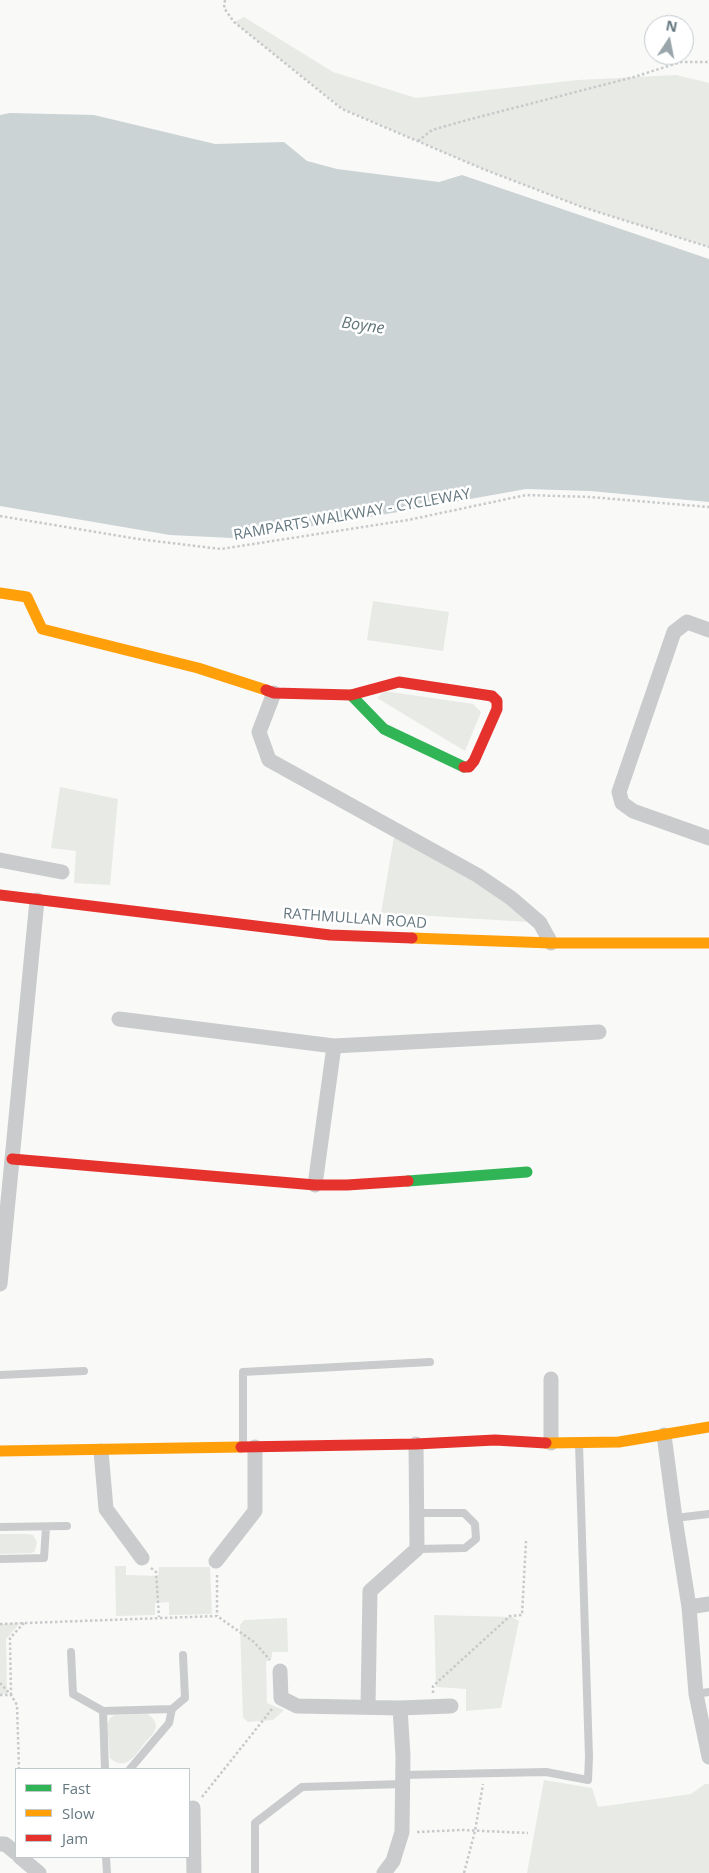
<!DOCTYPE html>
<style>
body{margin:0}
#map{position:relative;width:709px;height:1873px;overflow:hidden;background:#f9f9f8;font-family:"Open Sans",sans-serif}
canvas{display:block}
.legend{position:absolute;left:15px;top:1768px;width:175px;height:90px;box-sizing:border-box;background:#fff;border:1px solid #c2c9cc;margin:0;padding:6px 9px;list-style:none;font-size:15px;color:#667880}
.legend li{display:flex;align-items:center;gap:10px;height:25px}
.legend b{width:25px;border:1px solid #c2c9cc}
.north{position:absolute;left:644px;top:15px;width:50px;height:50px;box-sizing:border-box;background:#fff;border:1px solid #c2c9cc;border-radius:50%;rotate:11deg;font-size:14px;font-weight:700;line-height:20px;text-align:center;color:#667880}
.north::after{content:'';display:block;margin:auto;width:18px;height:22px;background:#99a5aa;clip-path:polygon(50% 0,100% 100%,50% 72%,0 100%)}
</style>
<div id="map">
<canvas width="709" height="1873"></canvas>
<ul class="legend">
<li><b style="height:6px;background:#30b455"></b>Fast</li>
<li><b style="height:6px;background:#ff9f0a"></b>Slow</li>
<li><b style="height:6px;background:#e5322d"></b>Jam</li>
</ul>
<div class="north">N</div>
</div>
<script>
const context = document.querySelector('canvas').getContext('2d');
context.lineJoin = 'round';
function paint(path, color) { context.fillStyle = color; context.fill(path, 'evenodd'); }
function stroke(path, color, width, dash) { context.strokeStyle = color; context.lineWidth = width; context.lineCap = dash ? 'butt' : 'round'; context.setLineDash(dash || []); context.stroke(path); }
function write(font, color, halo, rows, align = 'center') {
  context.font = font + ' "Open Sans",sans-serif'; context.lineWidth = 5; context.setLineDash([]); context.textBaseline = 'middle'; context.strokeStyle = halo; context.fillStyle = color; for (const [text, x, y, turn = 0] of rows) {
    context.save(); context.translate(x, y); context.rotate((+turn || 0) * Math.PI / 180); context.textAlign = isNaN(turn) ? turn : align; if (halo) context.strokeText(text, 0, 0); context.fillText(text, 0, 0); context.restore();
  }
}
paint(new Path2D(`
 M 244,17 L 333,72 L 416,98 L 578,80 L 676,75 L 709,83 L 709,247 L 582,207 L 483,169 L 343,109 L 234,22 Z
 M 373,601 L 449,612 L 443,651 L 367,640 Z
 M 384,691 L 473,704 L 481,712 L 465,751 L 377,698 Z
 M 60,787 L 118,799 L 110,885 L 74,883 L 76,851 L 51,848 Z
 M 394,837 L 399,838 L 497,895 L 529,922 L 381,913 Z
 M 0,1534 L 28,1534 L 33,1535 L 37,1542 L 35,1551 L 32,1553 L 0,1554 Z
 M 115,1566 L 126,1566 L 126,1575 L 158,1576 L 159,1567 L 210,1567 L 212,1614 L 169,1615 L 169,1602 L 155,1603 L 155,1615 L 116,1616 Z
 M 434,1615 L 512,1617 L 519,1621 L 501,1708 L 466,1711 L 466,1689 L 436,1687 Z
 M 287,1618 L 288,1652 L 272,1652 L 272,1657 L 266,1662 L 267,1703 L 284,1710 L 273,1720 L 248,1722 L 243,1717 L 240,1625 L 244,1620 Z
 M 20,1623 L 6,1639 L 7,1694 L 0,1694 L 0,1624 Z
 M 148,1714 C 152,1717 156,1721 156,1727 C 155,1733 148,1739 144,1744 C 135,1756 125,1772 110,1758 L 107,1725 L 110,1718 L 115,1715 Z
 M 544,1780 L 592,1788 L 598,1807 L 691,1794 L 705,1784 L 709,1784 L 709,1873 L 527,1873 Z`), '#e8eae6');
paint(new Path2D(`
 M 10,113 L 94,115 L 215,144 L 284,142 L 307,161 L 337,169 L 439,182 L 462,175 L 709,259 L 709,502 L 590,491 L 526,489 L 353,520 L 232,538 L 170,535 L 0,506 L 0,115 Z`), '#cbd3d5');
stroke(new Path2D(`
 M 225,0 L 224,8 L 234,22 L 342,109 L 483,169 L 582,207 L 709,247
 M 418,141 L 432,130 L 467,120 L 634,77 L 681,62 L 709,62
 M 0,516 L 138,539 L 221,549 L 408,520 L 526,495 L 590,497 L 709,507
 M 151,1568 L 156,1572 L 159,1617
 M 217,1575 L 217,1616
 M 0,1624 L 217,1616 L 254,1642 L 270,1660
 M 0,1683 L 11,1695 L 17,1705 L 19,1769
 M 433,1693 L 433,1686 L 510,1616 L 522,1615 L 526,1541
 M 0,1695 L 11,1695
 M 11,1695 L 10,1638 L 24,1623
 M 202,1797 L 272,1709
 M 417,1832 L 462,1830 L 528,1833
 M 464,1873 L 475,1831 L 483,1784`), '#c8c9ca', 2.5, [2.5, 2.5]);
stroke(new Path2D(`
 M 0,1375 L 84,1371
 M 243,1445 L 243,1372 L 430,1362
 M 416,1513 L 464,1513 L 475,1524 L 476,1539 L 465,1548 L 417,1549
 M 675,1518 L 709,1514
 M 0,1527 L 67,1526
 M 0,1559 L 44,1558 L 46,1527
 M 71,1652 L 73,1694 L 103,1711 L 172,1709 L 169,1723 L 130,1769
 M 696,1694 L 709,1692
 M 172,1709 L 185,1698 L 183,1655
 M 103,1711 L 105,1769
 M 403,1775 L 546,1772 L 588,1780 L 589,1757 L 579,1444
 M 106,1857 L 107,1873
 M 255,1873 L 255,1823 L 302,1787 L 403,1784`), '#cacbcc', 8);
stroke(new Path2D(`
 M 709,630 L 687,622 L 674,632 L 619,792 L 622,803 L 633,811 L 709,838
 M 274,693 L 259,732 L 269,760 L 477,875 L 511,898 L 540,923 L 551,943
 M 0,860 L 62,872
 M 119,1019 L 334,1046 L 599,1032
 M 315,1185 L 334,1046
 M 0,1284 L 37,900
 M 664,1435 L 675,1518 L 689,1607 L 696,1694 L 709,1757
 M 551,1443 L 551,1379
 M 101,1451 L 106,1509 L 142,1558
 M 216,1561 L 255,1511 L 255,1447
 M 689,1607 L 709,1604
 M 280,1671 L 281,1698 L 297,1706 L 400,1708 L 451,1706
 M 368,1706 L 370,1591 L 417,1549 L 416,1444
 M 193,1808 L 194,1873
 M 0,1844 L 5,1844 L 16,1853
 M 20,1857 L 39,1873
 M 384,1873 L 393,1861 L 402,1832 L 403,1756 L 400,1708`), '#cacbcc', 15);
stroke(new Path2D(`
 M 351,695 L 384,729 L 464,767
 M 408,1181 L 527,1172`), '#30b455', 11);
stroke(new Path2D(`
 M 0,593 L 27,597 L 42,629 L 198,668 L 266,690
 M 412,938 L 551,943 L 709,943
 M 546,1443 L 619,1442 L 709,1427
 M 0,1451 L 241,1447`), '#ff9f0a', 11);
stroke(new Path2D(`
 M 266,690 L 274,693 L 351,695 L 399,682 L 492,696 L 497,701 L 497,709 L 474,761 L 469,767 L 464,767
 M 0,895 L 330,935 L 412,938
 M 12,1159 L 315,1185 L 347,1185 L 408,1181
 M 241,1447 L 416,1444 L 495,1440 L 546,1443`), '#e5322d', 11);
write('15px', '#667880', '#fff', [
 ["RAMPARTS WALKWAY - CYCLEWAY",352,515,-10],
 ["RATHMULLAN ROAD",355,919,4]
]);
write('italic 16px', '#627679', '#fff', [
 ["Boyne",363,326,8]
]);
</script>
